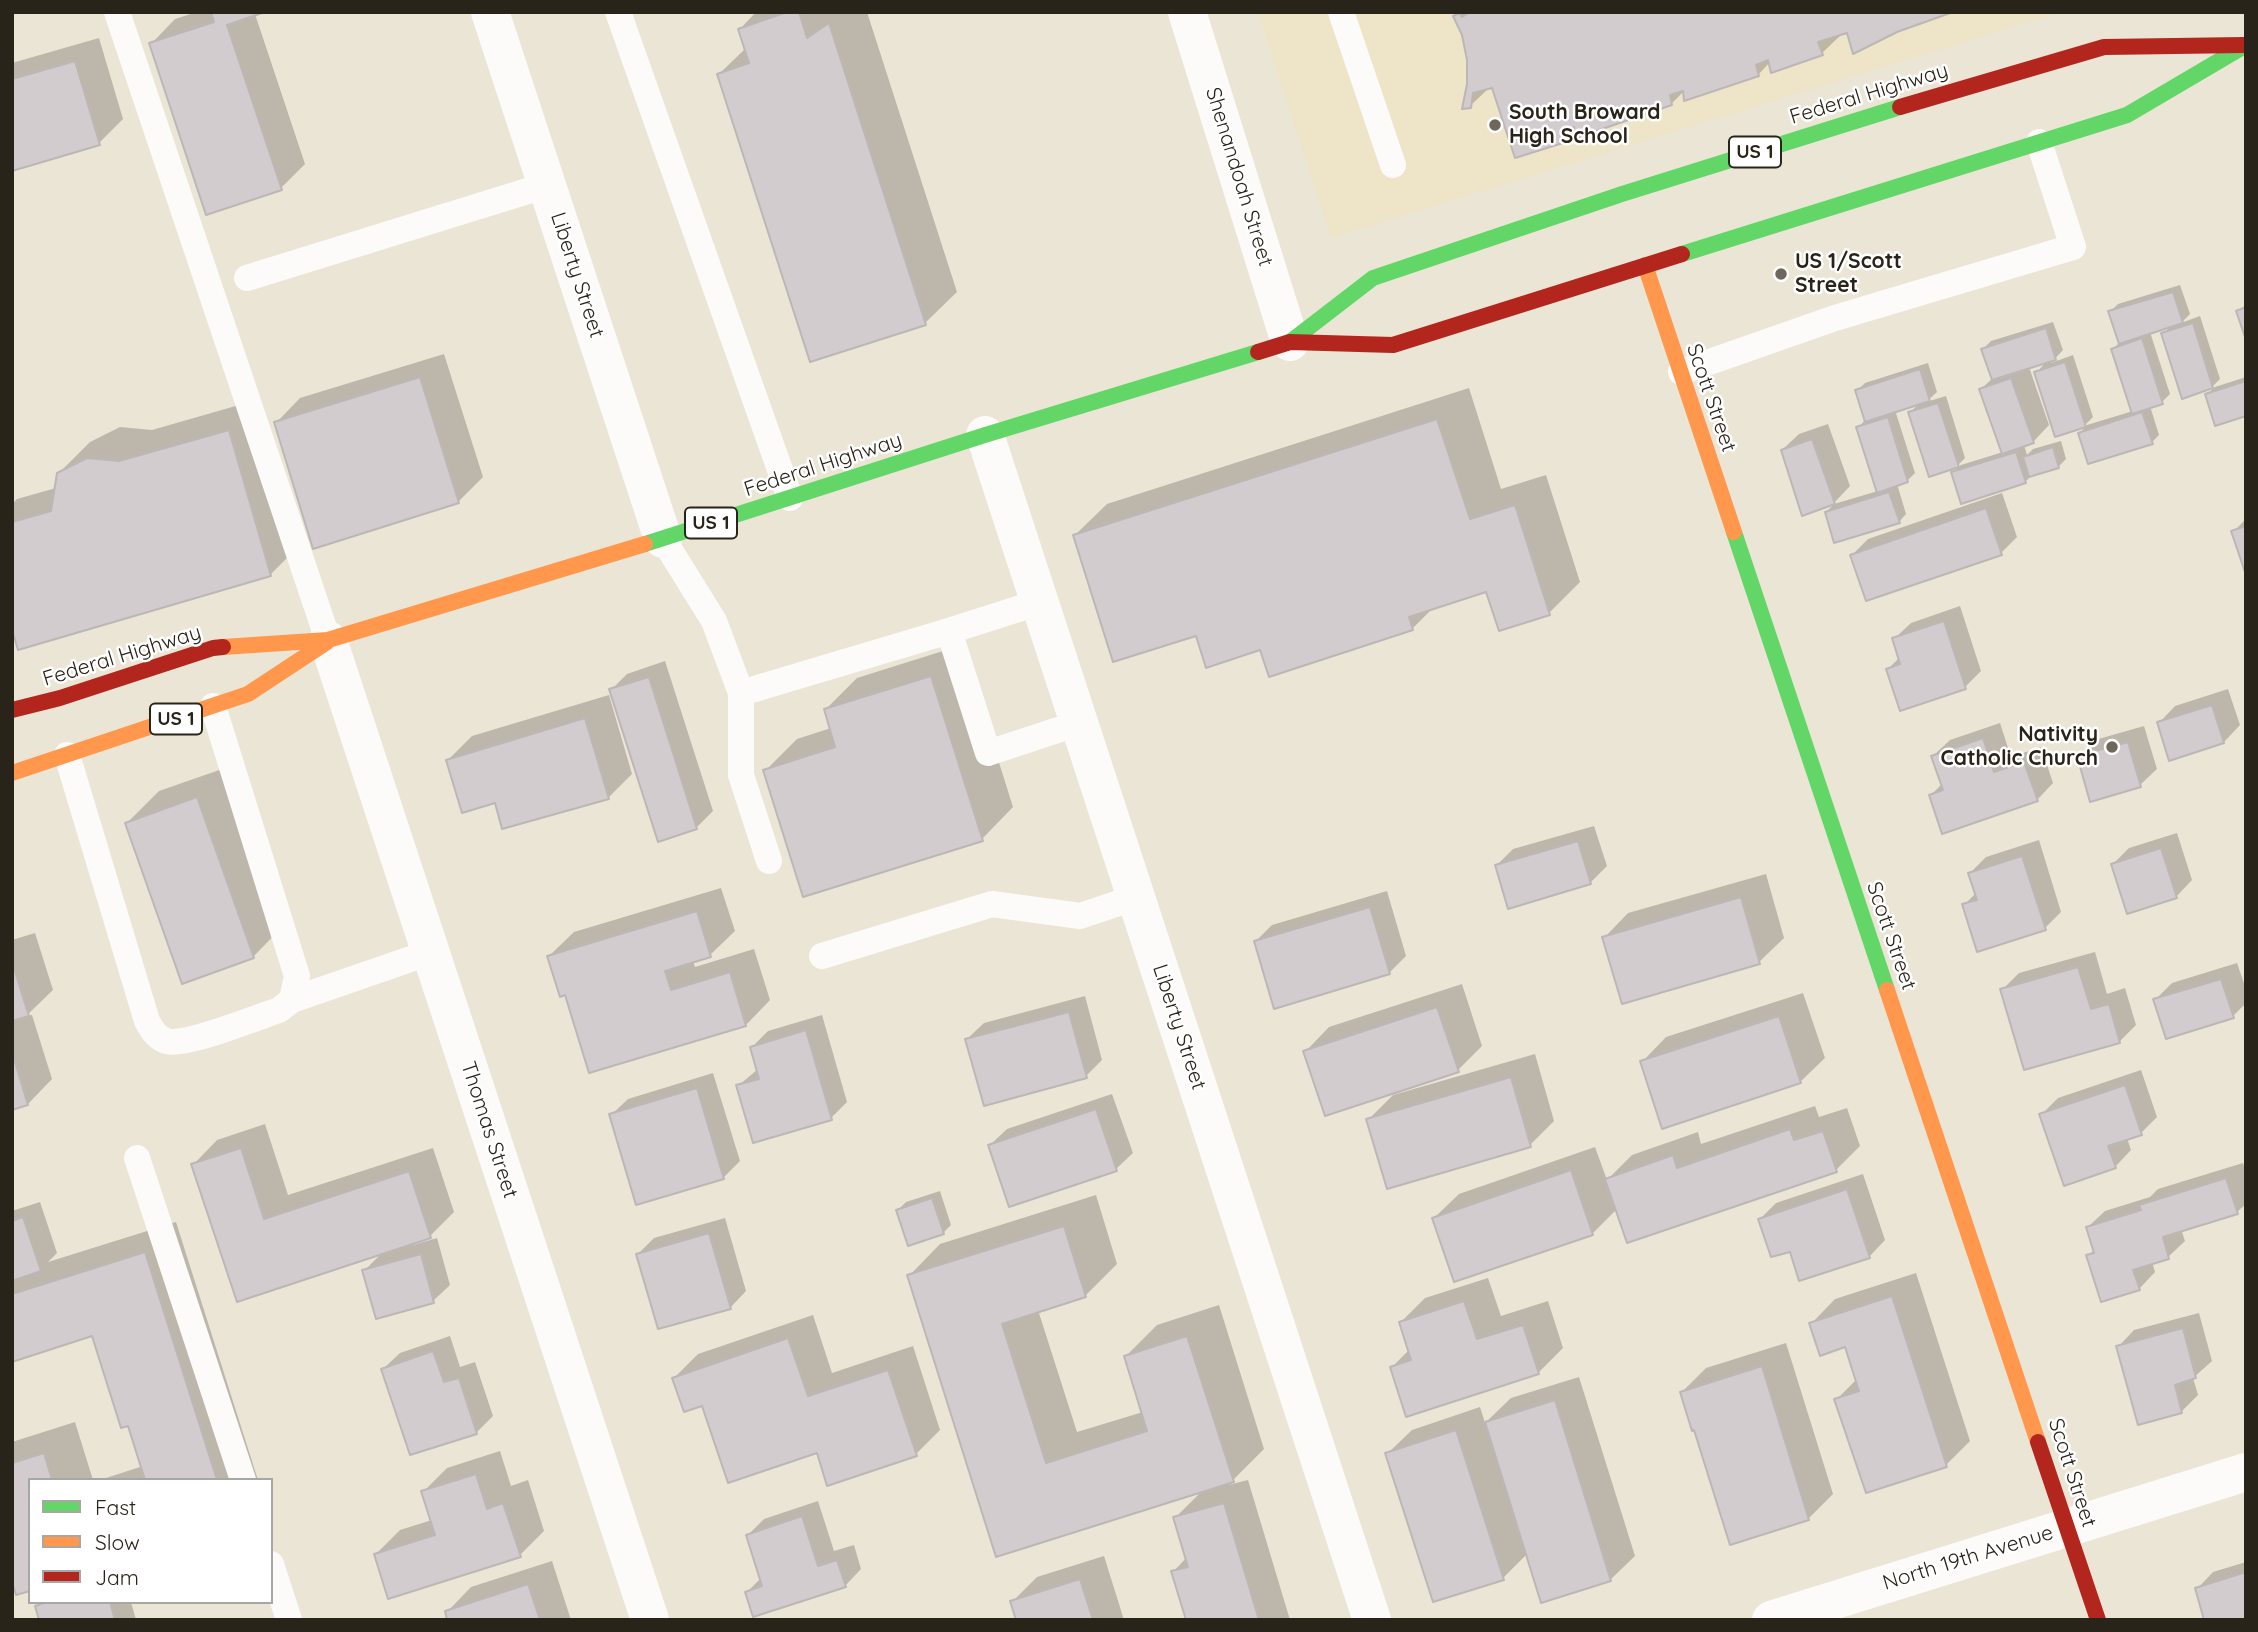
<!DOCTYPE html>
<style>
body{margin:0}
#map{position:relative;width:2258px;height:1632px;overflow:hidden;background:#ebe5d5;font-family:Quicksand,sans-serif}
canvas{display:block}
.frame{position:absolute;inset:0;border:14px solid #292419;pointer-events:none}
.legend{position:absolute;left:28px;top:1478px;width:245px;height:126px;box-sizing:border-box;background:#fff;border:2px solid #a9a7a3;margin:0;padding:9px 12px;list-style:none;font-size:21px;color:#292419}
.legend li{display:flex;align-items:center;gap:14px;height:35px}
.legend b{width:35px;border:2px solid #a9a7a3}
</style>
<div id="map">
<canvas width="2258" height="1632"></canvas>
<div class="frame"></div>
<ul class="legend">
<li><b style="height:9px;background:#63d668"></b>Fast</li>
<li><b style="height:9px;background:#ff974d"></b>Slow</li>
<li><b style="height:9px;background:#b3261e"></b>Jam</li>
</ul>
</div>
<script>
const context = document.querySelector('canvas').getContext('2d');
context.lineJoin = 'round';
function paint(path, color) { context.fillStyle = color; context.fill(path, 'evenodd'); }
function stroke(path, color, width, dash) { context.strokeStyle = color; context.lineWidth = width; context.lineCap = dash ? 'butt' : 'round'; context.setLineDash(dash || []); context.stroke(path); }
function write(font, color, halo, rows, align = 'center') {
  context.font = font + ' Quicksand,sans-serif'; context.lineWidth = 5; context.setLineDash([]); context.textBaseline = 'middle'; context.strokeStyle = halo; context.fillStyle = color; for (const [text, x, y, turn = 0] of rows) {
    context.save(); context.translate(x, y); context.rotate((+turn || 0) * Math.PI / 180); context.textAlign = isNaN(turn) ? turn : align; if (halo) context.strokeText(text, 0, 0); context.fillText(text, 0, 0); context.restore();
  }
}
paint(new Path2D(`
 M 1258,12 L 2061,12 L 1331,238 Z`), '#eee4c7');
paint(new Path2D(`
 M 197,12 L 260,12 L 255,14 L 305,164 L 281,188 L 151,44 L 175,19 Z
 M 756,12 L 867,12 L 957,292 L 925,323 L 719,74 L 746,48 L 740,29 Z
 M 1460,12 L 1948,12 L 1843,33 L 1822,53 L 1770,62 L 1758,75 L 1684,91 L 1671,104 L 1576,129 L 1565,141 L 1494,86 L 1490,87 L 1470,106 L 1468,60 L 1464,35 L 1455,17 Z
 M 99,38 L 123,119 L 99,143 L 12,169 L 12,63 Z
 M 2180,285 L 2190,314 L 2181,323 L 2200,316 L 2220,379 L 2212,387 L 2163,334 L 2172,325 L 2150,332 L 2170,394 L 2162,402 L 2150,406 L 2159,435 L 2152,442 L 2080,433 L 2087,425 L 2133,411 L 2113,349 L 2120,342 L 2110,312 L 2118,304 Z
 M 2053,322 L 2063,350 L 2051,363 L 2073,355 L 2093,417 L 2085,425 L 2036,373 L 2048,360 L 2029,367 L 2049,425 L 2033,442 L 2024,445 L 2027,455 L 2033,449 L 2061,441 L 2066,459 L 2058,467 L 2032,475 L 2025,482 L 1953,473 L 1961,465 L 2003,452 L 1981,389 L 1993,378 L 1983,349 L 1991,341 Z
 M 444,354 L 483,477 L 458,502 L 276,423 L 300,398 Z
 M 1928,363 L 1937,392 L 1926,402 L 1946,396 L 1965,458 L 1958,465 L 1910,413 L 1920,402 L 1895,410 L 1915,473 L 1907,481 L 1897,484 L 1906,514 L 1899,522 L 1826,512 L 1834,504 L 1878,491 L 1858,428 L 1866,419 L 1857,391 L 1865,383 Z
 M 2246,377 L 2246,414 L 2207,394 L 2215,387 Z
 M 1469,388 L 1501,489 L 1546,475 L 1580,582 L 1549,613 L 1487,589 L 1434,607 L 1412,629 L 1262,648 L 1197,633 L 1075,535 L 1107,504 Z
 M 260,399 L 302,543 L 270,575 L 12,624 L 12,504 L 17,499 L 56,488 L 58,474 L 90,442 L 120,427 L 152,430 Z
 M 1828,424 L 1850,486 L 1834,503 L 1782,450 L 1799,434 Z
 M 2002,493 L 2017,537 L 2001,553 L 1852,555 L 1868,539 Z
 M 2246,519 L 2246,569 L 2233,532 Z
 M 1960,606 L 1981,671 L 1965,687 L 1888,669 L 1900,657 L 1894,639 L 1911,623 Z
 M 962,645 L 1013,807 L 982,839 L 765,771 L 797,739 L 831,728 L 826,709 L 857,678 Z
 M 665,661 L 713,811 L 696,828 L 611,690 L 627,674 Z
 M 2228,689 L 2240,725 L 2224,742 L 2159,723 L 2175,706 Z
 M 609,695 L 632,774 L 608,798 L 496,801 L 448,760 L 472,736 Z
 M 2000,723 L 2011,757 L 2041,747 L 2053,783 L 2037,800 L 1931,795 L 1942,784 L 1933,756 L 1950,740 Z
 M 2144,726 L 2157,769 L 2140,785 L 2079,756 L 2095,740 Z
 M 228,767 L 284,925 L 253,957 L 127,823 L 159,791 Z
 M 1594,826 L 1607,866 L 1590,883 L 1497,865 L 1513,849 Z
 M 2177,833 L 2192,880 L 2176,897 L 2113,864 L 2129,848 Z
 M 2039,840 L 2061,912 L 2045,928 L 1964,905 L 1976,893 L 1970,873 L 1986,857 Z
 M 1766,874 L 1784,938 L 1759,962 L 1604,938 L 1628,913 Z
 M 721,888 L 735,931 L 710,955 L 693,961 L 695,967 L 754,949 L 770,1000 L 746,1025 L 566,993 L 549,956 L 574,932 Z
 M 1387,891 L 1406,956 L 1389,973 L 1256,941 L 1272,925 Z
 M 35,933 L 53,990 L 26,1016 L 32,1015 L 52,1079 L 28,1104 L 12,1108 L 12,940 Z
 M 2095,952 L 2107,994 L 2125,988 L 2136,1025 L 2120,1041 L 2025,1068 L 2002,990 L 2019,973 Z
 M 2237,963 L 2246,989 L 2246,1003 L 2233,1016 L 2155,1000 L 2172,983 Z
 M 1462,984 L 1482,1046 L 1458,1070 L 1305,1052 L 1329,1027 Z
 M 1803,993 L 1825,1058 L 1800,1082 L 1642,1062 L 1666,1037 Z
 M 1085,996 L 1102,1060 L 1086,1076 L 967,1039 L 984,1023 Z
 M 822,1015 L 847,1102 L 831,1118 L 738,1086 L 758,1069 L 752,1047 L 768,1031 Z
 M 1535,1054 L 1554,1121 L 1530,1145 L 1368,1120 L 1393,1095 Z
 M 2141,1070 L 2157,1117 L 2141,1133 L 2127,1138 L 2131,1150 L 2115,1167 L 2041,1115 L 2058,1098 Z
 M 713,1073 L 740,1161 L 723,1178 L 611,1115 L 628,1099 Z
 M 1112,1094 L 1133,1153 L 1116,1169 L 1010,1204 L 990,1145 L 1007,1129 Z
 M 1815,1106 L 1819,1117 L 1847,1108 L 1860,1146 L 1836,1170 L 1617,1209 L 1592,1234 L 1434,1218 L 1459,1194 L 1595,1147 L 1607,1180 L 1632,1155 L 1698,1132 L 1701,1144 Z
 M 265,1124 L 288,1195 L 433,1148 L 454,1212 L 430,1236 L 412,1242 L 413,1245 L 437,1238 L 450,1285 L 433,1301 L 364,1271 L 383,1252 L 238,1300 L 193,1165 L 217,1140 Z
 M 2243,1163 L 2246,1173 L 2246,1204 L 2237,1212 L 2181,1229 L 2185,1241 L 2168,1257 L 2152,1262 L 2155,1272 L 2139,1289 L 2088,1256 L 2095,1249 L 2088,1227 L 2105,1211 L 2150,1197 L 2158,1189 Z
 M 1863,1174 L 1885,1240 L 1869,1257 L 1791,1249 L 1760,1219 L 1776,1203 Z
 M 940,1191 L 951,1225 L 943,1233 L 898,1210 L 906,1202 Z
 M 1096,1195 L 1117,1264 L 1085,1296 L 1038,1310 L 1077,1432 L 1143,1412 L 1126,1356 L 1157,1325 L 1219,1305 L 1264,1449 L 1228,1485 L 1248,1480 L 1290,1620 L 1187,1620 L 1173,1572 L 1187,1557 L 1175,1518 L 1203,1490 L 997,1555 L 909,1276 L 940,1244 Z
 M 40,1202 L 57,1253 L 48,1262 L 176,1222 L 258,1480 L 100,1480 L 143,1466 L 129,1424 L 93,1334 L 12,1360 L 12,1211 Z
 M 725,1218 L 746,1291 L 730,1308 L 638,1254 L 654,1238 Z
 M 1916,1273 L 1970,1441 L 1946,1465 L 1836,1400 L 1857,1379 L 1846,1345 L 1811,1324 L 1835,1299 Z
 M 1488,1278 L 1501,1316 L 1548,1301 L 1563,1348 L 1538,1373 L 1392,1367 L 1409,1350 L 1400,1323 L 1425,1298 Z
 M 2199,1313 L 2212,1361 L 2193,1378 L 2198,1395 L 2182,1411 L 2140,1423 L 2118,1347 L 2134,1330 Z
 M 813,1315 L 832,1373 L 913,1346 L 940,1430 L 916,1454 L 818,1451 L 703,1404 L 674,1378 L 698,1354 Z
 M 450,1336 L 460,1367 L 475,1362 L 493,1416 L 477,1432 L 411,1453 L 383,1369 L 400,1353 Z
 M 1786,1343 L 1833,1494 L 1808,1519 L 1682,1392 L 1706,1368 Z
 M 1579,1377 L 1635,1556 L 1610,1580 L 1527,1554 L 1503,1578 L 1387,1454 L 1412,1430 L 1480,1407 L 1485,1423 L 1511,1398 Z
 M 75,1422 L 93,1480 L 30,1480 L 12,1576 L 12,1442 Z
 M 500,1451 L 511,1486 L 528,1480 L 544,1531 L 520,1555 L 376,1554 L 400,1530 L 432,1520 L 423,1492 L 447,1468 Z
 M 818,1501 L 834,1551 L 854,1545 L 861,1569 L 845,1586 L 747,1592 L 761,1578 L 748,1535 L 764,1519 Z
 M 1104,1556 L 1124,1620 L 1018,1620 L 1012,1602 L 1037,1577 Z
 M 552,1561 L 571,1620 L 449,1620 L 447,1612 L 471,1587 Z
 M 2246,1562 L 2246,1620 L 2197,1589 L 2213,1572 Z
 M 41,1602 L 131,1602 L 136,1620 L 40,1620 L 37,1606 Z`), '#0003');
const building = new Path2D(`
 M 211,12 L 265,12 L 227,25 L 282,190 L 206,215 L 149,43 L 214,22 Z
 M 787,12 L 799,12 L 807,38 L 829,23 L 926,325 L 810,362 L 717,74 L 749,63 L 738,29 Z
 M 1470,12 L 1953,12 L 1897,32 L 1853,54 L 1847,33 L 1818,42 L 1823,55 L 1771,73 L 1768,60 L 1756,65 L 1759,76 L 1684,101 L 1683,91 L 1670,95 L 1672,105 L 1576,138 L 1574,127 L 1563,131 L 1566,142 L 1515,158 L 1492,88 L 1473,93 L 1471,108 L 1462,109 L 1467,84 L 1467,60 L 1462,35 L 1453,16 L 1460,13 L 1462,17 Z
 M 75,61 L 100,145 L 12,171 L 12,79 Z
 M 2173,292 L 2183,323 L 2119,344 L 2108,311 Z
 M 2246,307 L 2246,340 L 2236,311 Z
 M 2193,323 L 2213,388 L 2182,399 L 2161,333 Z
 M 2046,328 L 2056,360 L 1992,380 L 1981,349 Z
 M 2142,338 L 2163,404 L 2132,414 L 2111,349 Z
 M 2065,362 L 2086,427 L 2055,437 L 2034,372 Z
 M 1920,369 L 1930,401 L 1865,422 L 1855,390 Z
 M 420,377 L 459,503 L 313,549 L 274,422 Z
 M 2011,378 L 2034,443 L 2002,454 L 1979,389 Z
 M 2246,381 L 2246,416 L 2215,426 L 2205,394 Z
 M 1938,403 L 1959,467 L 1929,477 L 1908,412 Z
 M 2142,412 L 2153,444 L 2088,464 L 2078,433 Z
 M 1888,417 L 1908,482 L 1877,493 L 1856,427 Z
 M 1437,419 L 1470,519 L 1515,505 L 1550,615 L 1499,631 L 1486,592 L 1409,617 L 1413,630 L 1269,677 L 1260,650 L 1206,668 L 1196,636 L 1113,662 L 1073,535 Z
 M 229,430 L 271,576 L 18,650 L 12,630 L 12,522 L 51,511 L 57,473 L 87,458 L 119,461 Z
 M 1812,439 L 1835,504 L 1802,516 L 1781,450 Z
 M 2053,447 L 2059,468 L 2029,477 L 2023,457 Z
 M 2016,452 L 2026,483 L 1961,504 L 1951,472 Z
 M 1889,492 L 1900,523 L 1834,543 L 1825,512 Z
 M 1986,508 L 2002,555 L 1866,601 L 1850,555 Z
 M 2246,526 L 2246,575 L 2231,531 Z
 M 1944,621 L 1966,689 L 1900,711 L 1886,669 L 1900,664 L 1892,638 Z
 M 931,676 L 983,841 L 803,897 L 763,770 L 835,747 L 824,709 Z
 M 649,677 L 697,829 L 658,842 L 609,689 Z
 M 2212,705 L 2224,743 L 2169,761 L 2157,722 Z
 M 585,718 L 609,799 L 502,829 L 495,803 L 462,813 L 446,760 Z
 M 1983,738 L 1994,772 L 2024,762 L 2038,801 L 1942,834 L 1929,795 L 1943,790 L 1931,756 Z
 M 2128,742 L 2141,787 L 2090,802 L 2077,756 Z
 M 197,797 L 254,958 L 182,984 L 125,823 Z
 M 1578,841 L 1591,884 L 1508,909 L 1495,865 Z
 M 2161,848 L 2177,898 L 2127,914 L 2111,864 Z
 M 2022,856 L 2046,930 L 1977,952 L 1962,904 L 1977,900 L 1968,873 Z
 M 1741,897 L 1760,964 L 1622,1004 L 1602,937 Z
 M 1370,907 L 1390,974 L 1274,1009 L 1254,941 Z
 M 697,911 L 711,957 L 665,971 L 671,990 L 730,972 L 746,1026 L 589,1073 L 565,995 L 560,997 L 547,956 Z
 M 12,962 L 29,1016 L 12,1021 Z
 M 2078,967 L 2091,1009 L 2109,1004 L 2120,1043 L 2024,1070 L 2000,989 Z
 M 2221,979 L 2234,1018 L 2166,1039 L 2153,999 Z
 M 1437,1007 L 1459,1072 L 1325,1116 L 1303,1051 Z
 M 1069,1012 L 1087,1078 L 984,1106 L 965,1039 Z
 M 1779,1016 L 1801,1083 L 1662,1129 L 1640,1061 Z
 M 806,1030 L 832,1120 L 753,1143 L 736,1085 L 759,1079 L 750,1047 Z
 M 12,1052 L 28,1105 L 12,1110 Z
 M 1511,1077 L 1531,1147 L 1387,1189 L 1366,1119 Z
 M 2125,1085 L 2142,1135 L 2108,1146 L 2116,1168 L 2064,1186 L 2039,1114 Z
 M 697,1088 L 724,1179 L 636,1205 L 609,1114 Z
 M 1096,1109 L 1117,1171 L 1009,1207 L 988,1145 Z
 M 1790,1129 L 1794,1140 L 1823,1131 L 1837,1172 L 1627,1243 L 1605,1179 L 1673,1155 L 1677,1168 Z
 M 241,1148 L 264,1219 L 409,1171 L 431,1238 L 237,1302 L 191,1164 Z
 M 1571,1170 L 1593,1235 L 1454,1282 L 1432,1218 Z
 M 2226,1178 L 2238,1214 L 2163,1237 L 2169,1259 L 2133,1270 L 2140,1290 L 2101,1302 L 2086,1255 L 2094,1253 L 2086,1227 L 2141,1210 L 2139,1205 Z
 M 1847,1189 L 1870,1258 L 1799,1281 L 1790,1252 L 1771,1257 L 1758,1219 Z
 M 932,1198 L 944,1234 L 908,1246 L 896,1210 Z
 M 23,1217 L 41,1271 L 12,1281 L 12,1221 Z
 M 1064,1226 L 1086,1297 L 1002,1324 L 1046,1463 L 1147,1431 L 1124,1356 L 1187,1336 L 1234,1482 L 996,1557 L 907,1275 Z
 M 709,1233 L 731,1309 L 658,1329 L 636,1254 Z
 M 145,1252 L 217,1480 L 145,1480 L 128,1426 L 121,1428 L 92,1336 L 12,1362 L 12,1294 Z
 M 421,1254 L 434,1303 L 376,1319 L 362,1270 Z
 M 1892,1296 L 1947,1467 L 1866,1493 L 1834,1399 L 1859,1391 L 1845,1347 L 1820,1356 L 1809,1323 Z
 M 1464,1301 L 1477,1339 L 1523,1325 L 1539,1374 L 1406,1417 L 1390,1367 L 1411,1360 L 1399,1322 Z
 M 2183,1328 L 2196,1378 L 2175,1385 L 2182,1413 L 2138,1425 L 2116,1346 Z
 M 788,1338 L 808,1396 L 888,1370 L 917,1456 L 827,1486 L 817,1453 L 728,1483 L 702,1406 L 684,1412 L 672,1378 Z
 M 433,1351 L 444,1382 L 459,1378 L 477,1434 L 410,1455 L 381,1369 Z
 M 1762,1366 L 1809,1520 L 1730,1545 L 1694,1430 L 1692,1431 L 1680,1392 Z
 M 1555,1400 L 1611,1581 L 1541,1603 L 1485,1422 Z
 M 1456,1430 L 1504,1580 L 1433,1602 L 1385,1453 Z
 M 44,1453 L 52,1480 L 30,1480 L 30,1591 L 16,1595 L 12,1582 L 12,1463 Z
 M 476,1474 L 487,1509 L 503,1503 L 521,1557 L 388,1599 L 374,1554 L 435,1535 L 421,1491 Z
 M 1224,1503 L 1259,1620 L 1186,1620 L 1171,1571 L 1188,1567 L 1173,1517 Z
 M 802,1516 L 818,1566 L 837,1560 L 846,1587 L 753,1617 L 745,1592 L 762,1586 L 746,1535 Z
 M 2246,1572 L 2246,1620 L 2204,1620 L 2195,1588 Z
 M 1080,1579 L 1093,1620 L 1016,1620 L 1010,1601 Z
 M 528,1584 L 540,1620 L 447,1620 L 445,1611 Z
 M 47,1602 L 110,1602 L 115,1620 L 39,1620 L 35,1606 Z`);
paint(building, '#d2ccce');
stroke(building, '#bcb7b6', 2);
stroke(new Path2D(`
 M 117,12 L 328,640
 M 618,12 L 790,498
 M 1341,12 L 1393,165
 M 247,278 L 547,185
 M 1681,372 L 1835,318 L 2073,247 L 2039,142
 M 663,539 L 714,621 L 741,693 L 949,631 L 988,753 L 1079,723
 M 949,631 L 1040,602
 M 741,693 L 741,775 L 769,861
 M 67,755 L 147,1021 C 152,1030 156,1037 166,1041 C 184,1047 258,1017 279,1010 L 292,1000 L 297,976 L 213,706
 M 822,956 L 992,904 L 1080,916 L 1137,897
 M 292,1000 L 431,952
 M 137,1158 L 243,1480
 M 271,1564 L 289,1620`), '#fcfbf9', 26);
stroke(new Path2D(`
 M 490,12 L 663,539
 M 1187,12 L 1290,342
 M 985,435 L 1372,1620
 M 328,640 L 650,1620
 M 1771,1620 L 2246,1472`), '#fcfbf9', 38);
stroke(new Path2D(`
 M 1682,254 L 2127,115 L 2246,45
 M 1290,342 L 1373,278 L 1622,194 L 1900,107
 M 1734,532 L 1887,990
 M 645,544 L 985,435 L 1258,352`), '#63d668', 16);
stroke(new Path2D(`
 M 1645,265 L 1734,532
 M 223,647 L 328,640 L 645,544
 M 12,773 L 248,694 L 327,642
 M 1887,990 L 2038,1442`), '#ff974d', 16);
stroke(new Path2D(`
 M 1900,107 L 2104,47 L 2244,45
 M 1258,352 L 1290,342 L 1393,345 L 1682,254
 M 12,710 L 60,698 L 213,648 L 223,647
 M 2038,1442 L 2098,1620`), '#b3261e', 16);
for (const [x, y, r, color] of [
 [1495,125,7,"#6d685b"],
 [1781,274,7,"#6d685b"],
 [2112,747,7,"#6d685b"]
]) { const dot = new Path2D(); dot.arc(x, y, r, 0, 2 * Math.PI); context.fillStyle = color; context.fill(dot); stroke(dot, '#fff', 2.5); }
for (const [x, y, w] of [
 [1755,152,52],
 [711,523,52],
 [176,719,52]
]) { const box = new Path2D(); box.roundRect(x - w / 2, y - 15.5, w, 31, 5); context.fillStyle = '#fff'; context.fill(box); stroke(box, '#292419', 2); }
write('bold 19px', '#292419', null, [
 ["US 1",1755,152],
 ["US 1",711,523],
 ["US 1",176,719]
]);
write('21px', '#292419', '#fff', [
 ["Federal Highway",1869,94,-17],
 ["Shenandoah Street",1239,177,73],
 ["Liberty Street",577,275,72],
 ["Scott Street",1711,398,71],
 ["Federal Highway",823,465,-18],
 ["Federal Highway",122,656,-17],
 ["Scott Street",1891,936,71],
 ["Liberty Street",1179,1027,72],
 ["Thomas Street",489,1130,72],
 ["Scott Street",2072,1473,72],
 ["North 19th Avenue",1968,1558,-17]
]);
write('bold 21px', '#292419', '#fff', [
 ["South Broward",1509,113],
 ["High School",1509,137],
 ["US 1/Scott",1795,262],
 ["Street",1795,286],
 ["Nativity",2098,735,"right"],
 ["Catholic Church",2098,759,"right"]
], 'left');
</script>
